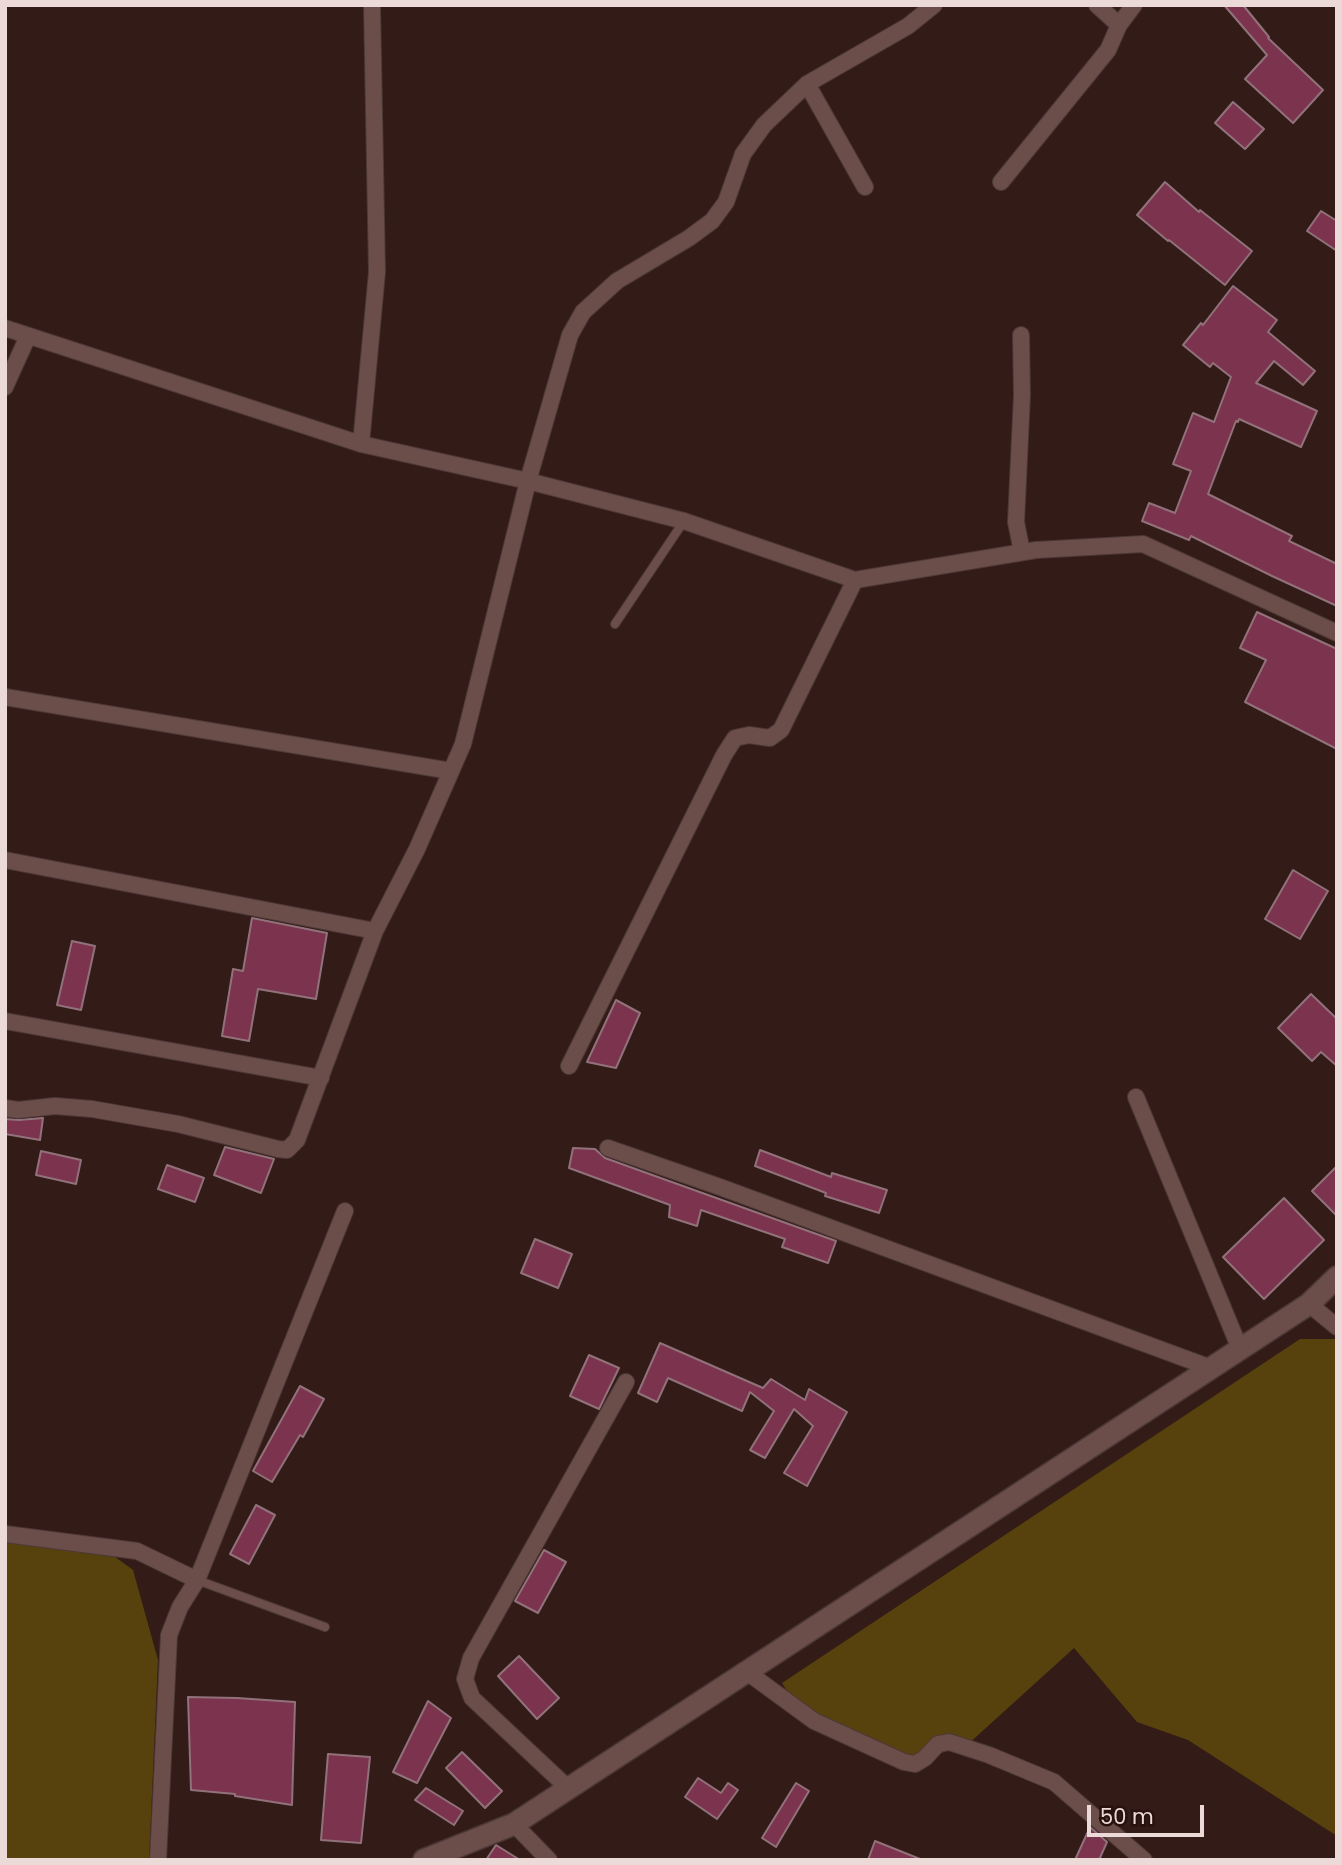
<!DOCTYPE html>
<style>
body{margin:0}
#map{position:relative;width:1342px;height:1865px;overflow:hidden;background:#331b17;font-family:Poppins,sans-serif}
canvas{display:block}
.frame{position:absolute;inset:0;border:7px solid #ebdad7;pointer-events:none}
.scale{position:absolute;left:1087px;top:1805px;width:117px;height:32px;box-sizing:border-box;border:4px solid #ebdad7;border-top:0;padding-left:9px;font-size:21px;line-height:24px;white-space:nowrap;color:#ebdad7;-webkit-text-stroke:5px #29110e;paint-order:stroke}
</style>
<div id="map">
<canvas width="1342" height="1865"></canvas>
<div class="frame"></div>
<div class="scale">50 m</div>
</div>
<script>
const context = document.querySelector('canvas').getContext('2d');
context.lineJoin = 'round';
function paint(path, color) { context.fillStyle = color; context.fill(path, 'evenodd'); }
function stroke(path, color, width, dash) { context.strokeStyle = color; context.lineWidth = width; context.lineCap = dash ? 'butt' : 'round'; context.setLineDash(dash || []); context.stroke(path); }
paint(new Path2D(`
 M 1300,1339 L 1337,1339 L 1337,1836 L 1188,1740 L 1137,1722 L 1074,1648 L 966,1746 L 916,1760 L 796,1705 L 782,1683 Z
 M 5,1542 L 111,1554 L 133,1570 L 158,1660 L 149,1860 L 5,1860 Z`), '#57420e');
const building = new Path2D(`
 M 1224,5 L 1243,5 L 1269,37 L 1268,38 L 1323,90 L 1293,123 L 1245,79 L 1267,55 Z
 M 1233,102 L 1264,129 L 1245,149 L 1215,123 Z
 M 1165,182 L 1199,212 L 1200,210 L 1252,251 L 1225,285 L 1169,240 L 1168,241 L 1137,215 Z
 M 1321,211 L 1337,221 L 1337,251 L 1307,231 Z
 M 1233,286 L 1277,320 L 1268,332 L 1315,371 L 1303,385 L 1274,361 L 1256,383 L 1317,411 L 1301,447 L 1239,419 L 1238,422 L 1236,421 L 1208,494 L 1292,536 L 1289,541 L 1337,564 L 1337,606 L 1272,576 L 1191,536 L 1189,540 L 1142,521 L 1149,503 L 1175,513 L 1191,471 L 1173,464 L 1193,413 L 1214,422 L 1231,377 L 1213,363 L 1210,367 L 1183,345 L 1201,323 L 1203,325 Z
 M 1257,612 L 1337,649 L 1337,749 L 1245,702 L 1266,660 L 1240,648 Z
 M 1293,870 L 1328,891 L 1300,939 L 1265,919 Z
 M 252,918 L 327,933 L 316,999 L 258,989 L 249,1041 L 222,1036 L 233,969 L 243,971 Z
 M 72,941 L 95,946 L 81,1010 L 57,1005 Z
 M 1311,994 L 1337,1019 L 1337,1066 L 1321,1052 L 1312,1061 L 1278,1028 Z
 M 616,1000 L 640,1013 L 616,1068 L 587,1062 Z
 M 43,1118 L 40,1140 L 5,1134 L 5,1119 L 19,1120 Z
 M 225,1147 L 274,1159 L 261,1193 L 214,1175 Z
 M 573,1148 L 595,1149 L 605,1158 L 836,1241 L 828,1263 L 782,1247 L 785,1239 L 701,1210 L 697,1226 L 669,1217 L 670,1205 L 569,1168 Z
 M 760,1150 L 831,1177 L 832,1173 L 887,1190 L 879,1213 L 825,1196 L 826,1193 L 755,1166 Z
 M 41,1151 L 81,1160 L 76,1184 L 36,1175 Z
 M 167,1165 L 204,1178 L 195,1202 L 158,1189 Z
 M 1337,1166 L 1337,1216 L 1312,1191 Z
 M 1284,1198 L 1324,1240 L 1264,1299 L 1223,1257 Z
 M 535,1239 L 572,1254 L 558,1288 L 521,1273 Z
 M 660,1343 L 763,1388 L 771,1379 L 805,1400 L 809,1389 L 847,1412 L 807,1486 L 784,1473 L 813,1426 L 794,1409 L 765,1458 L 750,1450 L 774,1411 L 750,1392 L 742,1411 L 668,1378 L 657,1402 L 638,1393 Z
 M 589,1355 L 619,1368 L 599,1409 L 570,1396 Z
 M 300,1386 L 324,1399 L 303,1437 L 300,1435 L 272,1482 L 253,1471 Z
 M 256,1505 L 275,1515 L 249,1564 L 230,1554 Z
 M 544,1550 L 566,1562 L 538,1613 L 515,1601 Z
 M 519,1656 L 559,1698 L 537,1719 L 498,1676 Z
 M 188,1697 L 237,1698 L 295,1702 L 292,1805 L 235,1796 L 235,1794 L 191,1790 Z
 M 428,1701 L 451,1718 L 417,1783 L 393,1772 Z
 M 462,1752 L 502,1791 L 485,1808 L 446,1768 Z
 M 328,1754 L 370,1757 L 361,1843 L 321,1840 Z
 M 698,1778 L 721,1793 L 728,1783 L 738,1790 L 717,1819 L 685,1797 Z
 M 796,1783 L 809,1791 L 776,1847 L 762,1838 Z
 M 426,1788 L 463,1811 L 454,1825 L 415,1800 Z
 M 1090,1827 L 1107,1842 L 1099,1860 L 1075,1860 Z
 M 875,1841 L 920,1859 L 920,1860 L 868,1860 Z
 M 496,1845 L 520,1860 L 486,1860 Z`);
paint(building, '#7c334d');
stroke(building, '#91727b', 2);
const lane = new Path2D(`
 M 615,624 L 684,521
 M 197,1580 L 325,1627`);
const street = new Path2D(`
 M 1097,5 L 1119,25
 M 807,84 L 865,187
 M 1001,182 L 1108,50 L 1119,25 L 1134,5
 M 5,328 L 361,444 L 528,481 L 684,521 L 855,580 L 1036,550 L 1143,544 L 1337,633
 M 1021,335 L 1022,395 L 1016,522 L 1022,552
 M 5,387 L 28,336
 M 361,444 L 377,272 L 372,5
 M 5,697 L 451,771
 M 5,860 L 375,931
 M 5,1021 L 321,1078
 M 569,1066 L 724,755 L 735,738 L 749,735 L 770,738 L 781,730 L 855,580
 M 1136,1097 L 1240,1349
 M 5,1108 L 18,1110 L 55,1106 L 92,1109 L 178,1124 L 278,1149 L 287,1150 L 297,1140 L 375,931 L 417,849 L 463,744 L 528,481 L 570,335 L 583,312 L 617,281 L 689,238 L 712,221 L 726,202 L 743,154 L 764,125 L 807,84 L 908,26 L 934,5
 M 608,1148 L 720,1187 L 1211,1368
 M 1309,1304 L 1337,1327
 M 5,1534 L 137,1551 L 197,1580
 M 747,1672 L 814,1721 L 904,1762 L 915,1764 L 925,1758 L 938,1744 L 949,1742 L 989,1755 L 1054,1782 L 1144,1860
 M 569,1789 L 472,1698 L 465,1679 L 471,1658 L 626,1382
 M 514,1824 L 549,1860
 M 158,1860 L 169,1635 L 180,1607 L 197,1580 L 345,1211`);
const secondary = new Path2D(`
 M 424,1860 L 514,1824 L 1309,1304 L 1337,1277`);
stroke(lane, '#4c3837', 10);
stroke(street, '#4c3837', 18);
stroke(secondary, '#4c3837', 24);
stroke(lane, '#6b4e4a', 8);
stroke(street, '#6b4e4a', 16);
stroke(secondary, '#6b4e4a', 21);
</script>
